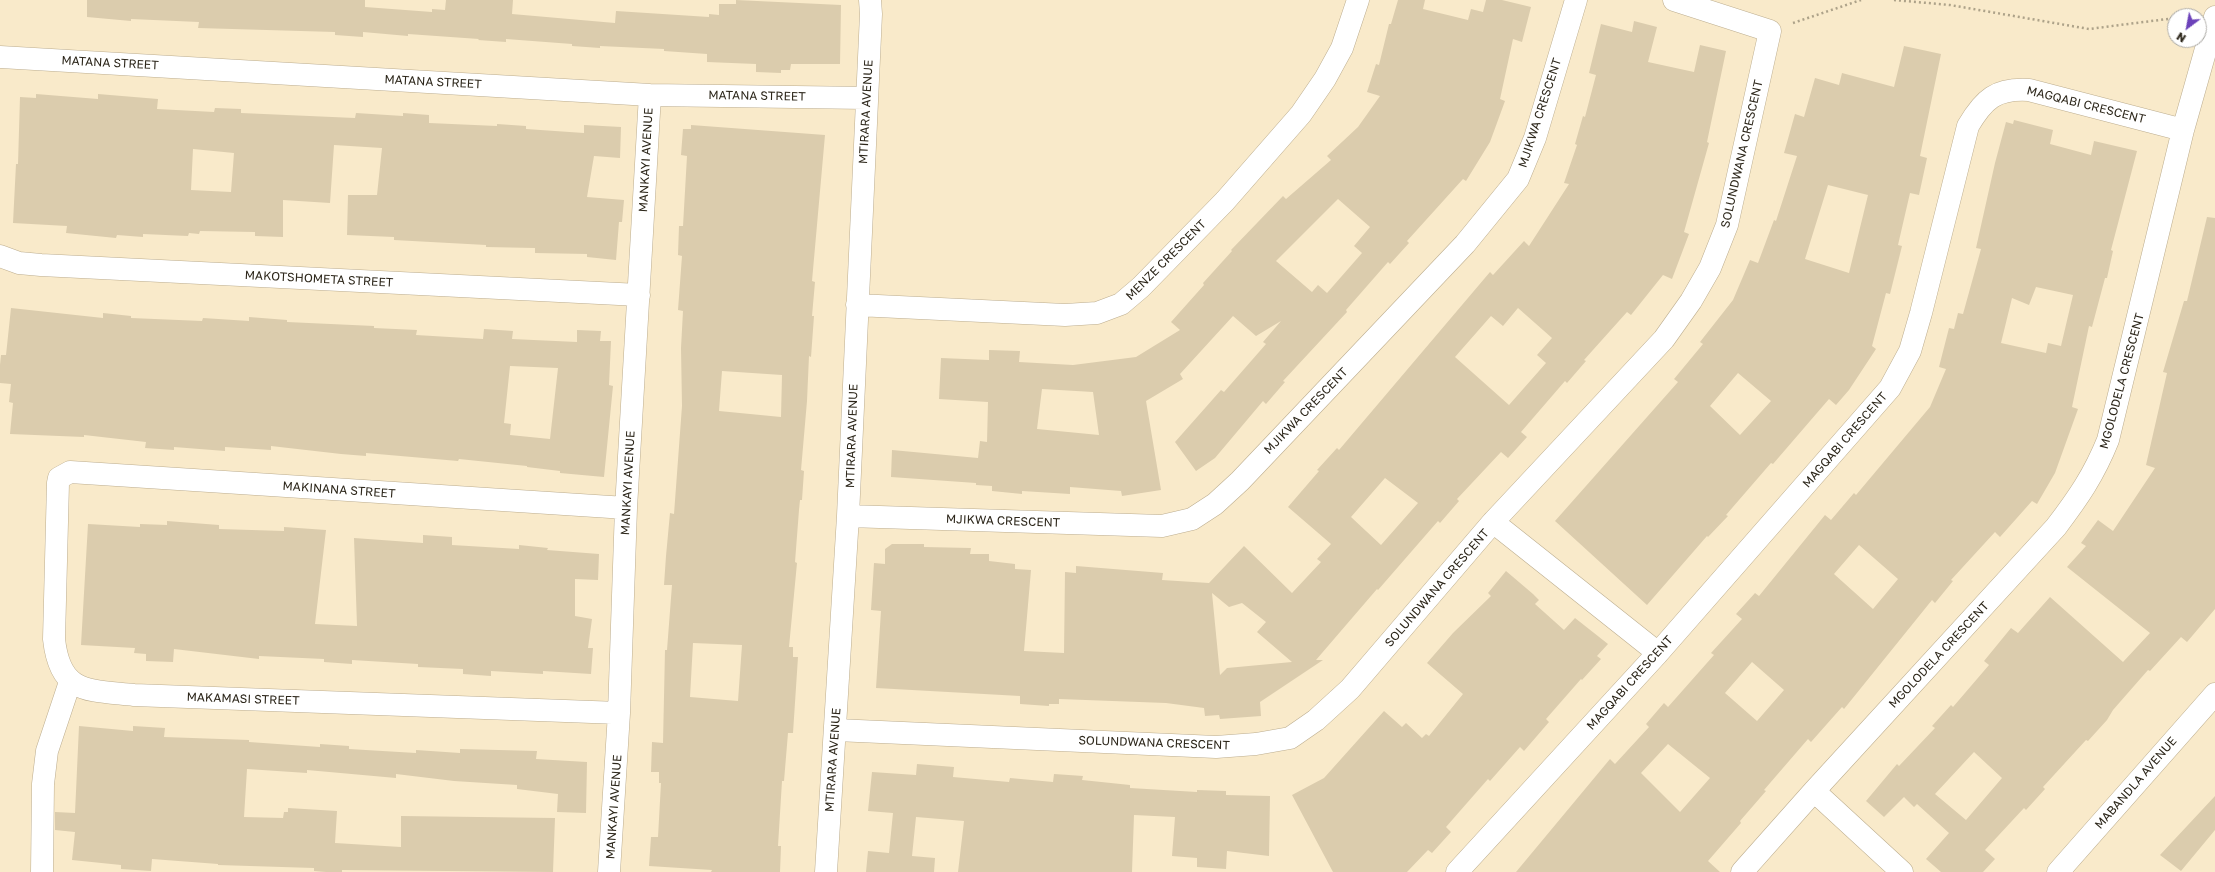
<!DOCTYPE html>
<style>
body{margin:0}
#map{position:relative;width:2215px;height:872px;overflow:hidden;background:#f9eaca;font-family:"Golos Text",sans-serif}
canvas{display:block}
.north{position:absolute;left:2167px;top:8px;width:40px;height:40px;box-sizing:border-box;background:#fff;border:1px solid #aba9a4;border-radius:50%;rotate:212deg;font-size:11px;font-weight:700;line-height:16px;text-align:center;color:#2d271b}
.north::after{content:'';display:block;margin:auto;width:14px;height:18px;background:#6c42ba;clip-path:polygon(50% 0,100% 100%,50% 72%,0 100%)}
</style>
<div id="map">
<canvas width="2215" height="872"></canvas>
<div class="north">N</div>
</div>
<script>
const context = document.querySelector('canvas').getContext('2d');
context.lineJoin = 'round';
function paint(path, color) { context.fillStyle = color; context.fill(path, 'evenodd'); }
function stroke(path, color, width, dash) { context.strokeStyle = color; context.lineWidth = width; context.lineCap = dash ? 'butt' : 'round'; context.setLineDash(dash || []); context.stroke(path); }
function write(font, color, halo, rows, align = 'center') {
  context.font = font + ' "Golos Text",sans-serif'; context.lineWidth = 3; context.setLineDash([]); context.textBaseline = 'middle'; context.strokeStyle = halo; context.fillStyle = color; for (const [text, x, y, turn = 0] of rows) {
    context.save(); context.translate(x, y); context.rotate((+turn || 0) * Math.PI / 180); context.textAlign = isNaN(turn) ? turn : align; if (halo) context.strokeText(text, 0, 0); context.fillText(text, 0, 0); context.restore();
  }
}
paint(new Path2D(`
 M 87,0 L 365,0 L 365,7 L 432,12 L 432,9 L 445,10 L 446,0 L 513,0 L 512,14 L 615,23 L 616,11 L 709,17 L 709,14 L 719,15 L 719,4 L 736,4 L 736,0 L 841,5 L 840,64 L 791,64 L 790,70 L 781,70 L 781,73 L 756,72 L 756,64 L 707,62 L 707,54 L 664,51 L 664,49 L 600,46 L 600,48 L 572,46 L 572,44 L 506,39 L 506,42 L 478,40 L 479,39 L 408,34 L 408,36 L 363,32 L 363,37 L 335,35 L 335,32 L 198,28 L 199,22 L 131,19 L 131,21 L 87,17 Z
 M 1398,0 L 1425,0 L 1423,9 L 1468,20 L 1471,9 L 1483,12 L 1486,0 L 1502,0 L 1531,7 L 1522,42 L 1513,39 L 1500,99 L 1505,101 L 1490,142 L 1466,181 L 1463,179 L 1407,241 L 1409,243 L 1390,264 L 1388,262 L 1346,310 L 1347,312 L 1283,381 L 1285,382 L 1266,404 L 1263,401 L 1215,458 L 1196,471 L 1175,442 L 1221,390 L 1224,392 L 1266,344 L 1263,342 L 1281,321 L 1256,336 L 1233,316 L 1180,374 L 1183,379 L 1146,401 L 1161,490 L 1122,496 L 1121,491 L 1070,487 L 1070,494 L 1022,491 L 1022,494 L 992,491 L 992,486 L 976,485 L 976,483 L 891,477 L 892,450 L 978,458 L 980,441 L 987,442 L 988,402 L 939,399 L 941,358 L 989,360 L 989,350 L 1020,351 L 1019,362 L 1073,365 L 1136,357 L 1180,330 L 1171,322 L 1204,285 L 1203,283 L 1232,251 L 1231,250 L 1283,196 L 1286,199 L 1331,160 L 1327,156 L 1358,127 L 1380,96 L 1367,92 L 1376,64 L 1379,65 L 1389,24 L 1391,24 ZM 1338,199 L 1370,227 L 1354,246 L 1362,253 L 1327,293 L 1318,285 L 1312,292 L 1276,261 ZM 1042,389 L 1093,392 L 1099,435 L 1037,429 Z
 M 1634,21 L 1657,27 L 1648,62 L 1694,72 L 1700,45 L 1726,51 L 1707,142 L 1709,143 L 1684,232 L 1689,234 L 1672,279 L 1663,275 L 1631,315 L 1627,312 L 1584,360 L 1586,361 L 1567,383 L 1565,381 L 1521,432 L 1527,437 L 1508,458 L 1501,452 L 1457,499 L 1459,501 L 1440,523 L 1438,521 L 1378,590 L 1377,589 L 1316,660 L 1323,660 L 1260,702 L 1261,716 L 1220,719 L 1219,715 L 1205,716 L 1204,708 L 1166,703 L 1059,699 L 1059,704 L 1049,704 L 1049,706 L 1020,704 L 1020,696 L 876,688 L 881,611 L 871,610 L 874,563 L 885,564 L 885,549 L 892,544 L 924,544 L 924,547 L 971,548 L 970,554 L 989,554 L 989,561 L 1015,564 L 1015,569 L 1031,570 L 1024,651 L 1064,653 L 1065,572 L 1076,573 L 1076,566 L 1163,573 L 1162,580 L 1209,583 L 1244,546 L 1292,593 L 1321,562 L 1317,559 L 1331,544 L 1288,507 L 1319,471 L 1317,470 L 1337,448 L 1339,450 L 1490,272 L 1493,275 L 1524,241 L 1529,246 L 1569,184 L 1564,183 L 1577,145 L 1575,144 L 1583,116 L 1585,117 L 1596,75 L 1589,73 L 1601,24 L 1632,32 ZM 1518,308 L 1552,338 L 1537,355 L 1546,363 L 1509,405 L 1455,357 L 1491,316 L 1503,326 ZM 1385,478 L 1418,503 L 1381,545 L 1351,517 ZM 1212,593 L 1229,607 L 1242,603 L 1266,622 L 1257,632 L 1292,662 L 1227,668 L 1220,675 Z
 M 1904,46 L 1941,54 L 1920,156 L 1927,158 L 1919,195 L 1910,193 L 1898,245 L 1902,246 L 1890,294 L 1886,293 L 1872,346 L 1876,349 L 1849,390 L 1836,405 L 1829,399 L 1773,464 L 1771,463 L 1726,515 L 1728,516 L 1708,537 L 1707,536 L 1647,605 L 1555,521 L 1678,382 L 1674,379 L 1703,344 L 1700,342 L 1733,300 L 1750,260 L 1758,263 L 1774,220 L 1776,221 L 1797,156 L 1784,153 L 1795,114 L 1804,117 L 1815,78 L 1839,85 L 1842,73 L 1894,87 ZM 1828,185 L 1868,195 L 1849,273 L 1805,259 ZM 1738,373 L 1771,401 L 1740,435 L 1710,406 Z
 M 36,94 L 98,99 L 98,94 L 158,99 L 157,109 L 214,112 L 215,108 L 241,109 L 241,113 L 355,118 L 356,113 L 403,116 L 403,113 L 429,115 L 429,123 L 497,126 L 497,124 L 526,126 L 526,129 L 584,133 L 584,125 L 621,127 L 620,158 L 594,156 L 587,197 L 624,200 L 622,222 L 619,222 L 616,260 L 587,257 L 587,254 L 535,253 L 535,248 L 486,247 L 486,245 L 394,240 L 394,237 L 347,235 L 348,195 L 377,195 L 382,148 L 334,145 L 330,203 L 283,200 L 283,237 L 255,236 L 255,232 L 200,231 L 199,234 L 189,233 L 188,236 L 143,234 L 143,237 L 117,235 L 116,238 L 66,233 L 67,226 L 13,223 L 16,164 L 18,164 L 20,97 L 36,98 ZM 193,149 L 234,153 L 231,192 L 191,190 Z
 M 2014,120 L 2053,130 L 2050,144 L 2091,155 L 2094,141 L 2137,151 L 2111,250 L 2113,251 L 2107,278 L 2105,278 L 2092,327 L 2089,326 L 2072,407 L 2078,409 L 2055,473 L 2037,504 L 2032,501 L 2000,537 L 1995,532 L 1951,580 L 1953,581 L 1935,603 L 1932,600 L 1844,709 L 1842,707 L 1811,742 L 1808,739 L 1764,790 L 1766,791 L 1740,821 L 1741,823 L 1708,861 L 1720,872 L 1516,872 L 1610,759 L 1615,764 L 1649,727 L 1646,724 L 1664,703 L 1668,707 L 1714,655 L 1711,653 L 1742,619 L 1736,614 L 1755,593 L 1759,596 L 1825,515 L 1831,520 L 1854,493 L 1856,495 L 1930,407 L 1946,369 L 1939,367 L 1949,328 L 1954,329 L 1958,313 L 1963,314 L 1981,249 L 1976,248 L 1995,163 L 2006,122 L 2013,124 ZM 2036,287 L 2073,295 L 2061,346 L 2048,343 L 2046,353 L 2001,343 L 2012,298 L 2029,305 ZM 1859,545 L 1898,579 L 1873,609 L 1834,574 ZM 1752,662 L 1784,690 L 1757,721 L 1725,693 ZM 1668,744 L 1710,778 L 1680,812 L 1641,773 Z
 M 691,125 L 825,135 L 812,281 L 815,282 L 812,316 L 814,316 L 811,357 L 809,356 L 807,401 L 801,470 L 804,471 L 802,500 L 800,500 L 799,510 L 795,562 L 797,563 L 789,647 L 793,647 L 793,657 L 798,657 L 793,733 L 788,733 L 784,781 L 782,781 L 778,846 L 781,846 L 780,872 L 711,872 L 712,870 L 649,866 L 651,837 L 658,837 L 661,783 L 659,783 L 659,772 L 651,772 L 652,742 L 663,743 L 665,650 L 667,650 L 672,585 L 664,585 L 666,556 L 670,513 L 674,514 L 682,406 L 681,348 L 683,311 L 678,310 L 682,256 L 678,255 L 679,226 L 683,226 L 687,156 L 681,155 L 683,129 L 691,129 ZM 722,371 L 782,375 L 781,417 L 719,411 ZM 693,643 L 742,645 L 738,701 L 690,697 Z
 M 2207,217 L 2215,218 L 2215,609 L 2187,642 L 2181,637 L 2150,671 L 2148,670 L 2113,710 L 2107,720 L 2088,741 L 2086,740 L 2043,787 L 2045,789 L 2026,810 L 2024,808 L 1985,850 L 1995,859 L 1983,872 L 1941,872 L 1926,859 L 1949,833 L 1917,804 L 1914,807 L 1904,797 L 1884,817 L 1866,801 L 1897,764 L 1899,766 L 1935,728 L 1932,726 L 1951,705 L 1953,707 L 1989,665 L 1984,661 L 2011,628 L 2018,633 L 2050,597 L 2123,662 L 2150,633 L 2067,567 L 2086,546 L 2081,543 L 2098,520 L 2113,531 L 2155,468 L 2146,465 L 2167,373 L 2163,372 L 2184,301 L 2187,301 ZM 1974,752 L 2002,778 L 1966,820 L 1935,794 Z
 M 11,308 L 103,318 L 103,313 L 131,316 L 131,318 L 202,321 L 203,318 L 249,321 L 249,317 L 287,320 L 287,322 L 374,326 L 374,328 L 417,330 L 416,335 L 483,339 L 484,329 L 513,331 L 512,339 L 577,342 L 577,330 L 601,331 L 600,341 L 611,341 L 609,385 L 613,386 L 604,477 L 560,473 L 560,471 L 527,467 L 527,466 L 459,459 L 458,461 L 366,453 L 366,456 L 341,454 L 271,446 L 271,450 L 225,447 L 225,451 L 174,447 L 174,450 L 145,448 L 146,442 L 84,435 L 84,437 L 10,434 L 13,403 L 9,402 L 11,384 L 0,383 L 0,365 L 1,355 L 6,355 ZM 510,366 L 558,368 L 550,439 L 510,435 L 511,424 L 504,423 Z
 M 167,521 L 219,525 L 219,529 L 284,531 L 284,527 L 326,530 L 315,624 L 357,626 L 354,538 L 423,543 L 423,535 L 452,537 L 452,545 L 519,549 L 519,545 L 548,548 L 547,550 L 599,554 L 598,580 L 575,579 L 575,616 L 592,619 L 588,648 L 593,648 L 591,674 L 543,671 L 543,674 L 491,671 L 491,676 L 463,674 L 463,669 L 418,667 L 418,664 L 352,660 L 352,664 L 324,662 L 324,659 L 259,656 L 259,659 L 174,649 L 173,662 L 146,661 L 146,654 L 134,653 L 135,648 L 81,645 L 88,524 L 140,527 L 140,524 L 167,525 Z
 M 1506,571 L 1533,594 L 1539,600 L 1535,604 L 1564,630 L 1575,618 L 1608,644 L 1597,656 L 1601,659 L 1582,680 L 1581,679 L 1546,719 L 1549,722 L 1524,751 L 1520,747 L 1490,781 L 1488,779 L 1446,827 L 1451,832 L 1432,853 L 1428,850 L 1407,872 L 1333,872 L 1292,795 L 1324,778 L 1384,711 L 1402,727 L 1406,723 L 1422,738 L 1426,734 L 1429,736 L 1463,694 L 1427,663 L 1453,633 L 1491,596 L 1488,593 Z
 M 79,726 L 133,731 L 133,726 L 165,728 L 164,737 L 249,740 L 249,742 L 320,747 L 320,744 L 349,746 L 349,749 L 416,753 L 416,750 L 460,753 L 460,749 L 537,751 L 536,759 L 587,762 L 586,813 L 557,812 L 558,794 L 517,789 L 517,785 L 454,781 L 396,774 L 396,778 L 307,770 L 307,773 L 247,769 L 244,817 L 283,818 L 284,812 L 288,812 L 288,808 L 337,811 L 335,843 L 401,847 L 401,816 L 555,818 L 553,872 L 342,870 L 342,872 L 326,872 L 314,871 L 314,868 L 218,865 L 218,864 L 152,859 L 151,871 L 121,869 L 121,865 L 72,860 L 75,832 L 55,830 L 55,812 L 75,813 Z
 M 917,764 L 954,767 L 953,777 L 1009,782 L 1010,778 L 1053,782 L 1054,774 L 1083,776 L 1082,780 L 1130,785 L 1130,788 L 1197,792 L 1197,790 L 1226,791 L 1226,795 L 1270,796 L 1269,856 L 1227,851 L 1226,869 L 1197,867 L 1197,858 L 1172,856 L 1175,817 L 1134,815 L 1132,872 L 958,872 L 964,821 L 916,817 L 912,856 L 935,858 L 934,872 L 866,872 L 868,851 L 889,853 L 893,813 L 868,811 L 872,772 L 916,775 Z
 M 2215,796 L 2215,830 L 2181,871 L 2160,855 Z`), '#dbccad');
const minor = new Path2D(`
 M 0,57 L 650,95 L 867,98
 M 0,256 L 19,263 L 41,265 L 639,295
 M 857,305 L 1065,315 L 1097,313 L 1121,304 L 1141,287 L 1225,201 L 1301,114 L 1325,79 L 1342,48 L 1358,0
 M 848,516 L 1162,526 L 1192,519 L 1215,504 L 1240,481 L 1465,244 L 1518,179 L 1535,138 L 1576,0
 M 1493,522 L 1658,653
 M 619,713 L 134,695 C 87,690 60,694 54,639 L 58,483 L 59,478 L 70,472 L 626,508
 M 836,730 L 1216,747 L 1256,744 L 1290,738 L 1316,720 L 1350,689 L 1493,522 L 1664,339 L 1691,301 L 1710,268 L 1727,225 L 1770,31 L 1674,0
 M 1814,791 L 1902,872
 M 42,872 L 43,784 L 47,751 L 70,682
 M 609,872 L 619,713 L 626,508 L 650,95
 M 826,872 L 848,516 L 871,14 L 870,0
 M 1457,872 L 1658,653 L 1890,388 L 1910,351 L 1921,313 L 1968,126 C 1984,99 1996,88 2029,90 L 2183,130
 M 1742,872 L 1814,791 L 2056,527 C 2078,498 2094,475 2108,440 L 2183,130 L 2215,17`);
const tertiary = new Path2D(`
 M 2058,872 L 2215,694`);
stroke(minor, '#bcad8f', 23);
stroke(tertiary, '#bcad8f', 23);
stroke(new Path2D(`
 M 1894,0 L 1950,5 L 2089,29 L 2175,18
 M 1793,23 L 1861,0`), '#ada289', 2.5, [2, 3]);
stroke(minor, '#fff', 22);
stroke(tertiary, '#fff', 22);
write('12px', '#2d271b', '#fff', [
 ["MATANA STREET",110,63,3],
 ["MATANA STREET",433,82,3],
 ["MATANA STREET",757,96,1],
 ["MAGQABI CRESCENT",2086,105,14],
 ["MTIRARA AVENUE",866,112,-87],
 ["MJIKWA CRESCENT",1540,113,-72],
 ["SOLUNDWANA CRESCENT",1742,154,-77],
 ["MANKAYI AVENUE",646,160,-87],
 ["MENZE CRESCENT",1166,260,-45],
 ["MAKOTSHOMETA STREET",319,279,3],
 ["MGOLODELA CRESCENT",2122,381,-75],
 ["MJIKWA CRESCENT",1306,411,-46],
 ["MTIRARA AVENUE",852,436,-88],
 ["MAGQABI CRESCENT",1845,440,-49],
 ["MANKAYI AVENUE",628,483,-87],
 ["MAKINANA STREET",339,490,4],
 ["MJIKWA CRESCENT",1003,521,2],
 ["SOLUNDWANA CRESCENT",1437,588,-49],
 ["MGOLODELA CRESCENT",1939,655,-47],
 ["MAGQABI CRESCENT",1630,683,-48],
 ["MAKAMASI STREET",243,699,2],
 ["SOLUNDWANA CRESCENT",1154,743,2],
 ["MTIRARA AVENUE",833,760,-86],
 ["MABANDLA AVENUE",2136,783,-49],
 ["MANKAYI AVENUE",614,807,-86]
]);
</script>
